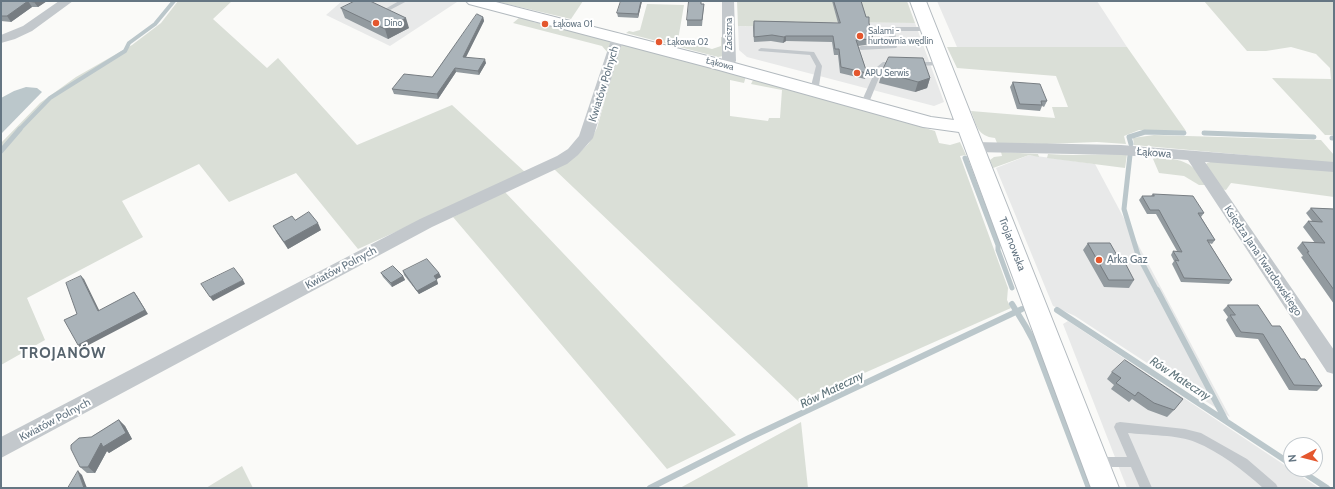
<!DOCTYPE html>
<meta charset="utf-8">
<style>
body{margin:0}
#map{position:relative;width:1335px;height:489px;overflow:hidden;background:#fafaf8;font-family:Cabin,sans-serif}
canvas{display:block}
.frame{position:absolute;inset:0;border:2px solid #657683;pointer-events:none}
.north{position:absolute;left:1283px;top:437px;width:40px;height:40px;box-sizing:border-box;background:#fff;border:1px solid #c1c8cd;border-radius:50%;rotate:263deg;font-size:11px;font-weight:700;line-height:16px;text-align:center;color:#657683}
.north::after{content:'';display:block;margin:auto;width:14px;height:18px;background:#e4572e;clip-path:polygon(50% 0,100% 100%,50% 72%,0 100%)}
</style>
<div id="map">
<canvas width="1335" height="489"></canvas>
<div class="frame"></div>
<div class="north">N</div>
</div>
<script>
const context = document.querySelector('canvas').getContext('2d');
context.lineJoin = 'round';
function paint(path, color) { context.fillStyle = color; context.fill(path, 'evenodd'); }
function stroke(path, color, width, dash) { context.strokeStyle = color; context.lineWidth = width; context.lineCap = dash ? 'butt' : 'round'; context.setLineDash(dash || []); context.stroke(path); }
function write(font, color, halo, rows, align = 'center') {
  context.font = font + ' Cabin,sans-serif'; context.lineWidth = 4; context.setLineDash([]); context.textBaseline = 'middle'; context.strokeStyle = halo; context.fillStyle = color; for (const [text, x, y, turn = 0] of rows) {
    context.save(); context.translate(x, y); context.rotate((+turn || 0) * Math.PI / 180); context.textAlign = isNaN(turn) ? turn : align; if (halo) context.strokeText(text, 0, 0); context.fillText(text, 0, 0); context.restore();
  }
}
paint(new Path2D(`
 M 342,1 L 454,1 L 457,2 L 390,46 L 326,15 Z
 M 937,1 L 1097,1 L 1127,47 L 957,47 Z
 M 822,22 L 915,23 L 944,102 L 934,106 L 747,57 L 739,50 L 738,26 L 823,28 Z
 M 1029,155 L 1095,164 L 1230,417 L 1075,316 L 1053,306 L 996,168 Z
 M 1068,321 L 1319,488 L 1127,488 L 1063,324 Z`), '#e8e9e9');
paint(new Path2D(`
 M 178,1 L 232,1 L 213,19 L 267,68 L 278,58 L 357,145 L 452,105 L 526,173 L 358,249 L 296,173 L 229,202 L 199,164 L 122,201 L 143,237 L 27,298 L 45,340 L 1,365 L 1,143 L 40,103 L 76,77 L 132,45 L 161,23 Z
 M 494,1 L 583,1 L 571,19 Z
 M 737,1 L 907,1 L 915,23 L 823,22 L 824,28 L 738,26 Z
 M 1204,1 L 1334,1 L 1334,135 L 1325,135 L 1272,78 L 1331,79 L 1330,68 L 1316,54 L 1291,47 L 1266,51 L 1247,51 Z
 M 647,4 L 684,5 L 678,40 L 712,49 L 721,46 L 721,37 L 724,38 L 723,56 L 718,57 L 626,33 L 629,31 L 633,32 L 640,30 Z
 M 520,17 L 534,20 L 533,22 L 611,39 L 608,53 L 602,46 L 513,23 Z
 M 623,43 L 746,76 L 744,83 L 730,80 L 730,116 L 768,121 L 769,118 L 780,118 L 782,90 L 751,84 L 754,78 L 935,131 L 939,143 L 950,145 L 960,142 L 966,155 L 960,156 L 1008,288 L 1007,300 L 1011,308 L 799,402 L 554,169 L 576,156 L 589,143 L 597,128 L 620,46 Z
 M 947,47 L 1127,47 L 1186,131 L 1139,130 L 1124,136 L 1126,144 L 1097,142 L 1046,144 L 997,143 L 995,138 C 977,136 977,126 971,111 L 1055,118 L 1052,107 L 1068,107 L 1056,76 L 957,68 Z
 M 1154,135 L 1321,140 L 1334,155 L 1334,163 L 1134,145 L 1133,138 Z
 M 1001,152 L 1038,154 L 1039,157 L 1029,155 L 993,168 L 990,160 L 994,157 L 1002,156 Z
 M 1048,154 C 1074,156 1100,154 1127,154 L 1125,168 L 1047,158 Z
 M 1156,157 C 1185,160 1191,161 1208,185 L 1199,185 L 1184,176 L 1159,173 L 1153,159 Z
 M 1214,161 L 1334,170 L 1334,197 L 1231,183 L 1226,190 L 1220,189 L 1205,166 L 1207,163 Z
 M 504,191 L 736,435 L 667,469 L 453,217 Z
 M 801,422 L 808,488 L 680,488 Z
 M 242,466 L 253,488 L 206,488 Z`), '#dadfd7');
paint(new Path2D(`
 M 26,87 L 37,88 L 42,92 L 1,134 L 1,98 L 14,91 Z`), '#bbc7cb');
stroke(new Path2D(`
 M 19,130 L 50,98 L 125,51 L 129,43 L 155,24 L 174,1`), '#bbc7cb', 4);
stroke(new Path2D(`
 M 1204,133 L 1314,137
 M 1332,138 L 1334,138
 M 1131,144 L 1129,137 L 1145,132 L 1184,133
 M 1,151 L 20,129
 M 1130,155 L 1124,209 L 1138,255 L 1157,291
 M 965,158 L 998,245 L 998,250 L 1012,288`), '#bbc7cb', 5);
stroke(new Path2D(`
 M 1157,290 L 1226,421
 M 1012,304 L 1026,327 L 1033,340 L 1089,488
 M 1057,310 L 1291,464
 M 1298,469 L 1327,488
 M 650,488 L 749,438 L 1022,309`), '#bbc7cb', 6);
const secondary = new Path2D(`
 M 466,1 L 492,1 L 731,62 L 931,117 L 954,120 L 910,1 L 926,1 L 1119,488 L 1091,488 L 959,132 L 923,127 L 719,70 L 469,4 Z`);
stroke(secondary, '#b3babf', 2);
paint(new Path2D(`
 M 399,1 L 407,1 L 390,10 L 385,9 Z
 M 891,27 L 929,27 L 932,29 L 929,31 L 895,31 L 897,47 L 896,48 L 861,50 L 858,48 L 861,46 L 890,45 L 888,29 Z
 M 761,48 L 814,52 L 822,66 L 819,86 L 815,92 L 809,92 L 808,90 L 811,86 L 816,66 L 810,55 L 759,51 L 758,50 Z
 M 883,62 L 897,62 L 900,64 L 897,66 L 885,66 L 883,68 L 868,105 L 867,107 L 861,107 L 860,105 L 877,67 Z
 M 942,62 L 945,64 L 944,65 L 914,66 L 911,64 L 914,62 Z
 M 1120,422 L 1185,429 L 1201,433 L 1247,459 L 1276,484 L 1278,488 L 1263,488 C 1243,470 1220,452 1195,442 C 1180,435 1145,435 1128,433 L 1152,488 L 1140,488 L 1131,467 L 1096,467 L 1092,466 L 1090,462 L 1092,458 L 1096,457 L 1127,457 L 1114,427 L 1116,423 Z`), '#c3c8cc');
paint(new Path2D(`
 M 59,1 L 73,1 L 32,31 L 15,39 L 1,43 L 1,35 L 23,26 Z
 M 722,1 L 734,1 L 736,61 C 731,67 728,71 720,69 L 718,66 L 722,61 Z
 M 618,33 L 622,34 L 624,37 L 593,138 L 578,155 L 567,164 L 432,227 L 1,458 L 1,437 L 420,219 L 557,156 L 568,149 L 579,136 L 612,37 L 614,34 Z
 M 974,142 L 1121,145 L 1334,162 L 1334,172 L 1205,162 L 1334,350 L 1334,374 L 1327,372 L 1188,160 L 1121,155 L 974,152 L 969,150 L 967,147 L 969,144 Z`), '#c3c8cc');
paint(secondary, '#fff');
paint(new Path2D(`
 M 1,1 L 47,1 L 38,7 L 32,7 L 11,22 L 1,21 Z
 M 642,1 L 638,18 L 618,17 L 617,13 Z
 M 832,1 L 861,1 L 873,39 L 872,44 L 858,46 L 867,73 L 865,79 L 840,73 L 838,55 L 834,55 L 832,42 L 786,41 L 783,43 L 771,41 L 754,42 L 753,27 L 754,21 L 838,23 Z
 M 701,4 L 704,4 L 702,26 L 687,26 L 687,20 Z
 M 341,8 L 409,28 L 388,39 L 345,18 Z
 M 483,17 L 484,21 L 466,57 L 486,63 L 479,75 L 456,72 L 438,99 L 394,94 L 392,89 L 432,77 Z
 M 882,72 L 930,78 L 927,88 L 915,92 L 879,83 Z
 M 1013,82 L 1047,101 L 1044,107 L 1042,106 L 1040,111 L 1017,109 L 1010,87 Z
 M 1153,194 L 1204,213 L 1201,217 L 1215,240 L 1212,244 L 1209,243 L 1232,280 L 1229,284 L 1181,282 L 1172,264 L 1174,261 L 1171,255 L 1173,251 L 1177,251 L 1156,214 L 1147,214 L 1139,200 L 1142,196 L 1151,196 Z
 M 1311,208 L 1334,209 L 1334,304 L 1301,257 L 1303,256 L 1297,248 L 1302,242 L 1315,243 L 1303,227 L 1308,221 L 1312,221 L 1306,213 Z
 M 295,220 L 321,230 L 288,249 L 277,233 L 273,226 Z
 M 1088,243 L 1118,257 L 1134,280 L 1129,288 L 1104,287 L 1083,250 Z
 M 403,271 L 439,273 L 441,277 L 436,279 L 438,284 L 419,294 L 404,275 Z
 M 381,273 L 403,276 L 405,280 L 392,287 L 383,277 Z
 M 1228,305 L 1272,326 L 1301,359 L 1322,386 L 1317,391 L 1289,390 L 1258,339 L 1236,337 L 1226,320 L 1228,317 L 1223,310 Z
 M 1112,372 L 1174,410 L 1167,417 L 1148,410 L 1132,399 L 1129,402 L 1111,389 L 1114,385 L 1107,379 Z
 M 119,420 L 125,426 L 132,439 L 109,453 L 107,451 L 95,473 L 87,473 L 80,467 L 91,437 Z`), '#929a9f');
paint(new Path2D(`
 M 28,1 L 32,7 L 11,22 L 7,16 Z
 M 35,1 L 47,1 L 38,7 L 34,2 Z
 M 641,1 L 642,1 L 638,18 L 638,14 Z
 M 483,17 L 484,21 L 464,61 L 463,57 Z
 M 406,18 L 409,28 L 388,39 L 385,29 Z
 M 786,36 L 786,41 L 783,43 L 784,37 Z
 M 485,59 L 486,63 L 479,75 L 478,71 Z
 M 455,68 L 456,72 L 438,99 L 437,94 Z
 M 930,78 L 927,88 L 915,92 L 918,82 Z
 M 318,223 L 321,230 L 288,249 L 284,242 Z
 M 439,273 L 441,277 L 435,280 L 434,276 Z
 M 81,276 L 84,279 L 101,314 L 98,311 Z
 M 403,276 L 405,280 L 392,287 L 391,283 Z
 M 243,280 L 245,284 L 213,301 L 210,297 Z
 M 437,280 L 438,284 L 419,294 L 417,291 Z
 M 134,292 L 137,296 L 148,314 L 81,349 L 78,345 Z
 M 119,420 L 125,426 L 132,439 L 109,453 L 107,451 L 95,473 L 88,467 L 101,443 Z
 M 78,471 L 82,475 L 87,488 L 84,488 Z`), '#777d82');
const building = new Path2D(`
 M 1,1 L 35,1 L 34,2 L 28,1 L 7,16 L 1,16 Z
 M 355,1 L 370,1 L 406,18 L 385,29 L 341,8 Z
 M 621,1 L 641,1 L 638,14 L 617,13 Z
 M 689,1 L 701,1 L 701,4 L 704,4 L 702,20 L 687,20 Z
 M 834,1 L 861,1 L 866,17 L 869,17 L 869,23 L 873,39 L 856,40 L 867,73 L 841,67 L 839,49 L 835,49 L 833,36 L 786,36 L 784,37 L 772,35 L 754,37 L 754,21 L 840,23 Z
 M 477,14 L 483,17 L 463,57 L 485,59 L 478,71 L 455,68 L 437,94 L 392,89 L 404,74 L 432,77 Z
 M 889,57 L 923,58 L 930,78 L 918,82 L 882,72 Z
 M 1013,82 L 1040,84 L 1047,101 L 1041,101 L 1042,105 L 1020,104 Z
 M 1153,194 L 1193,196 L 1204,213 L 1198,213 L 1215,240 L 1207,240 L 1232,280 L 1184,278 L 1175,260 L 1179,261 L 1173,251 L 1182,252 L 1159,210 L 1150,210 L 1142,196 L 1154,196 Z
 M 1311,208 L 1334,209 L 1334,290 L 1307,252 L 1309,252 L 1302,242 L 1325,243 L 1308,221 L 1322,222 Z
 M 309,212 L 318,223 L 284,242 L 273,226 L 292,216 L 295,220 Z
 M 1088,243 L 1110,243 L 1118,257 L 1122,257 L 1134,280 L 1109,280 Z
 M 427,259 L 439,273 L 434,276 L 437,280 L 417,291 L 403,271 Z
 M 393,266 L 403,276 L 391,283 L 381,273 Z
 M 234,268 L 243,280 L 210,297 L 201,284 Z
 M 81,276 L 98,311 L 134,292 L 145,310 L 78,345 L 64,320 L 77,314 L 66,283 Z
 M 1228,305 L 1258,305 L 1272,326 L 1280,326 L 1301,359 L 1305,359 L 1322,386 L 1294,385 L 1263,334 L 1241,332 L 1230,315 L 1235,315 Z
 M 1125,360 L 1183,399 L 1174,410 L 1154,403 L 1138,392 L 1135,396 L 1116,383 L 1121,378 L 1112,372 Z
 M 119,420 L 126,433 L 103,447 L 101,443 L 88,467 L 80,467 L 71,449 L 71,445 L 79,438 L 91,437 Z
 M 78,471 L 84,488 L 68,488 Z`);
paint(building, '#aab3b9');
stroke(building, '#777d82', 1);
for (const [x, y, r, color] of [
 [376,23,4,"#e4572e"],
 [545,24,4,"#e4572e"],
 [860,36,4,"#e4572e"],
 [659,42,4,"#e4572e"],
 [857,73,4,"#e4572e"],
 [1099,260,4,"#e4572e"]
]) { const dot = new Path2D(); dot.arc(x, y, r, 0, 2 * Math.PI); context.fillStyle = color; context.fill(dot); stroke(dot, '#fff', 1.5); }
write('9px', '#657683', '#fff', [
 ["Dino",384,23],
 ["Łąkowa 01",553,24],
 ["Salami -",868,31],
 ["hurtownia wędlin",868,41],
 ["Łąkowa 02",667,42],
 ["APU Serwis",865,73]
], 'left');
write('9px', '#657683', '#fff', [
 ["Zaciszna",729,34,-90],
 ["Łąkowa",720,64,15]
]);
write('11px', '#657683', '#fff', [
 ["Kwiatów Polnych",604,84,-73],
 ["Łąkowa",1154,153,5],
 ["Trojanowska",1012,244,69],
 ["Księdza Jana Twardowskiego",1263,261,56],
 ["Kwiatów Polnych",341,268,-28],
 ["Kwiatów Polnych",55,420,-28]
]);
write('11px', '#657683', '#fff', [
 ["Arka Gaz",1107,260]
], 'left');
write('italic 12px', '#60757c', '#fff', [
 ["Rów Mateczny",1180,379,33],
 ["Rów Mateczny",832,390,-26]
]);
context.letterSpacing = '1px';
write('bold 15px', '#57646e', '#fff', [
 ["TROJANÓW",63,354]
]);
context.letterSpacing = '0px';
</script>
